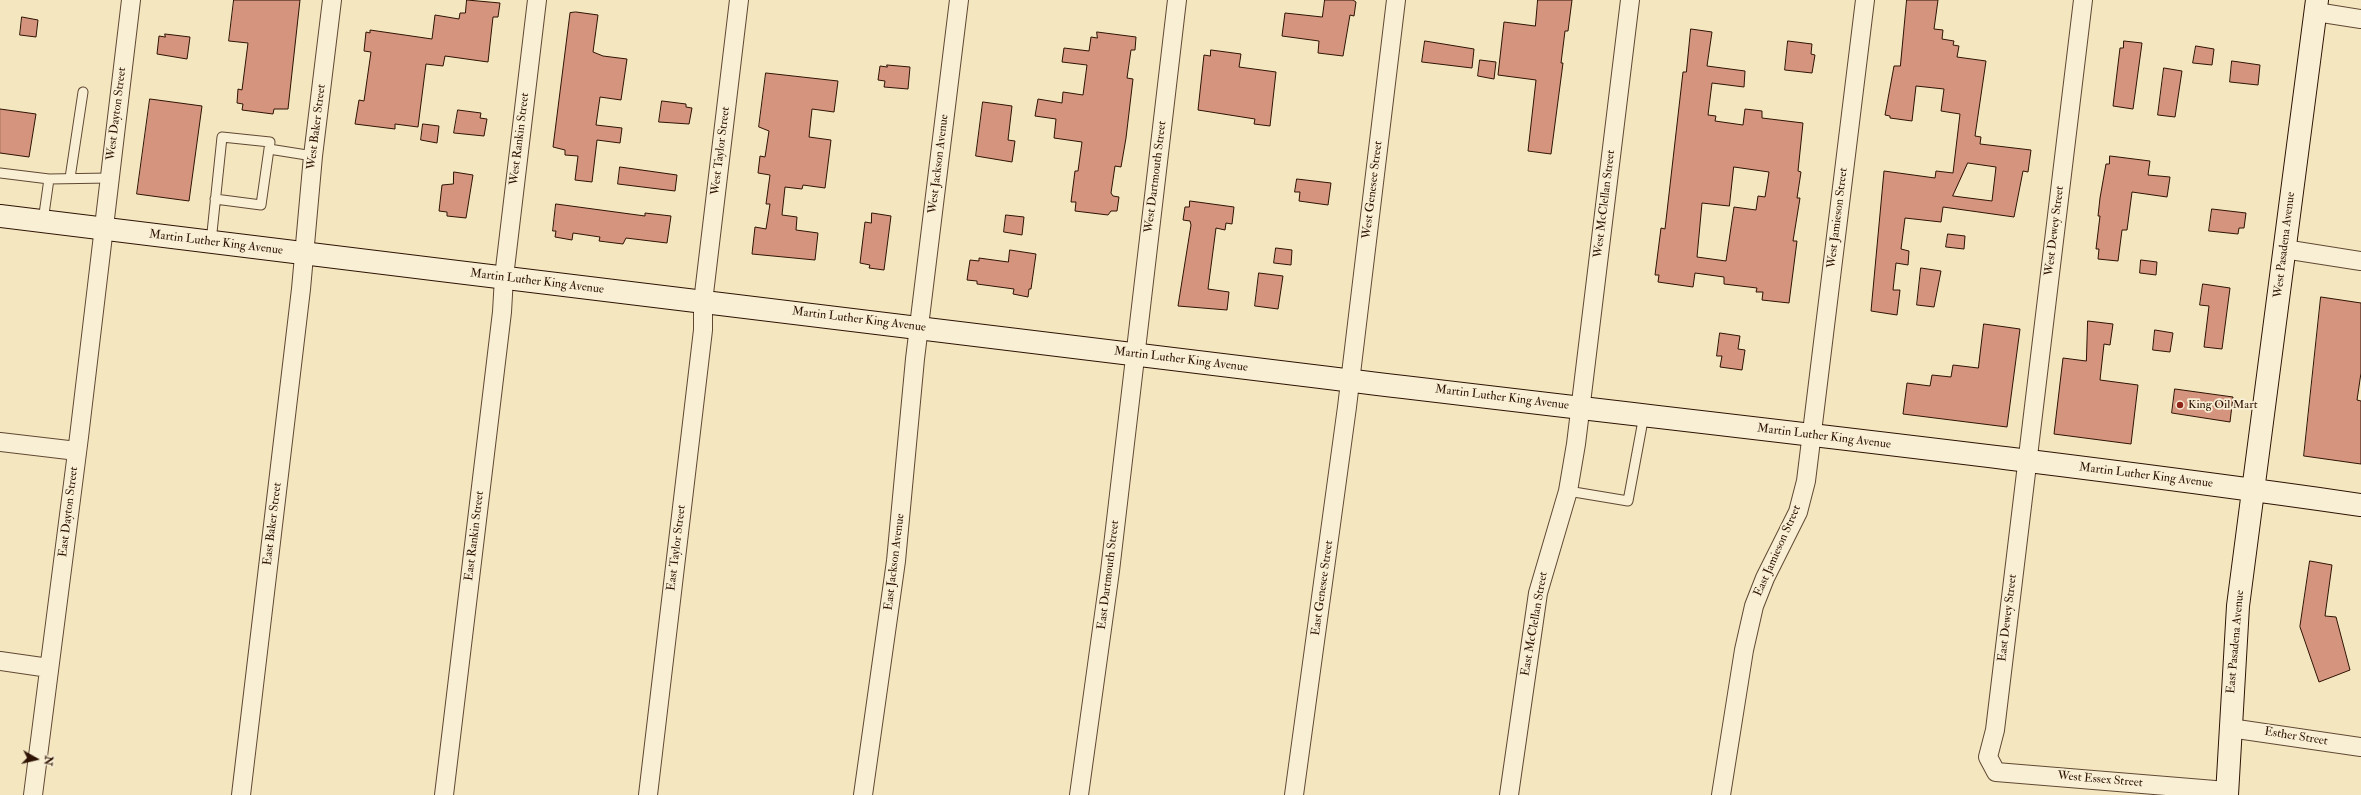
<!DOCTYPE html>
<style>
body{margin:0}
#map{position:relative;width:2361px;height:795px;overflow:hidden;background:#f4e6bf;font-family:"IM FELL Double Pica",serif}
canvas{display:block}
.north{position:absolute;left:16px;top:739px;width:40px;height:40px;-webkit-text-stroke:3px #f8efd5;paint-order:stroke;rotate:98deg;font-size:11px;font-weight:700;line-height:16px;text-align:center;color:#2e1304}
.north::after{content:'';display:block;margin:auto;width:14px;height:18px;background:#2e1304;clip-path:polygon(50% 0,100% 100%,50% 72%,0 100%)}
</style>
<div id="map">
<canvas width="2361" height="795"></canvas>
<div class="north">N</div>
</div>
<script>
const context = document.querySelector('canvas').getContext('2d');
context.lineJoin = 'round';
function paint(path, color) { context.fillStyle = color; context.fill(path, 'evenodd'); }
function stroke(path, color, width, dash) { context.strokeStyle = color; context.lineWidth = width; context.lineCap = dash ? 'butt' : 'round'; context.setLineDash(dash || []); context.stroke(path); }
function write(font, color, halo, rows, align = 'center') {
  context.font = font + ' "IM FELL Double Pica",serif'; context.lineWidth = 3.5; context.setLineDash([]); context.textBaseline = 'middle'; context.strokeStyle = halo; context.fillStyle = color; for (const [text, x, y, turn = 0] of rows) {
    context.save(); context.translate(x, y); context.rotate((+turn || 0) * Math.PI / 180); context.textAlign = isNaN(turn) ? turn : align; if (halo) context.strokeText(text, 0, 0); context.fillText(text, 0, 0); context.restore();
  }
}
const building = new Path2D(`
 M 234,0 L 300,0 L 288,109 L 274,109 L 273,114 L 242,110 L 243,104 L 237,103 L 238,89 L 242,90 L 248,43 L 229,41 Z
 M 467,0 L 500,3 L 498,17 L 493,17 L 488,62 L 445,56 L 443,66 L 426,64 L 418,127 L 395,124 L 395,129 L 355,124 L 359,100 L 364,101 L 371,52 L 364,51 L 366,32 L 370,33 L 370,30 L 432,39 L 435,15 L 459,19 L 460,13 L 465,13 Z
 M 1325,0 L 1353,0 L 1356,2 L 1354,16 L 1350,15 L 1343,56 L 1318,53 L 1319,41 L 1282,36 L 1285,13 L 1322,17 Z
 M 1538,0 L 1572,0 L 1568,31 L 1565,31 L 1561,63 L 1563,63 L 1551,154 L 1528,151 L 1536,80 L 1498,75 L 1504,22 L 1535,26 Z
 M 1907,0 L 1938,0 L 1934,29 L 1943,30 L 1942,39 L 1954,41 L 1953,45 L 1959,46 L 1957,57 L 1986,61 L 1975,136 L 1981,137 L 1980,144 L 2031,150 L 2028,172 L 2023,171 L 2014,217 L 1943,207 L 1941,222 L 1905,218 L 1901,249 L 1909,251 L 1908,265 L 1896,263 L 1893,290 L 1900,290 L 1897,315 L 1871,311 L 1884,171 L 1935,178 L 1936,171 L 1953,173 L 1960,114 L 1941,111 L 1944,89 L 1916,86 L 1912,121 L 1890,118 L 1890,116 L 1885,115 L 1894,66 L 1900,66 ZM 1968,163 L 1996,167 L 1992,201 L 1953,196 Z
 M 576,12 L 598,15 L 593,52 L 603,56 L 627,59 L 621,100 L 600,97 L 596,125 L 622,128 L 620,143 L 597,140 L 592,182 L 575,180 L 578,156 L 565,155 L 565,150 L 553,147 L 570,13 Z
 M 22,17 L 38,20 L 36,37 L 20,35 Z
 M 1691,29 L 1712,32 L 1707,66 L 1745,71 L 1744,87 L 1712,83 L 1708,115 L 1716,116 L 1715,121 L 1743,125 L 1745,109 L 1762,111 L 1762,118 L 1803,123 L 1798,171 L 1801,172 L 1797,198 L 1800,198 L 1793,241 L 1797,241 L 1789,303 L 1762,300 L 1763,292 L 1756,292 L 1757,288 L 1724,284 L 1724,277 L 1695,273 L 1693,287 L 1658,282 L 1659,275 L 1655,275 L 1661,228 L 1665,229 L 1683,72 L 1686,72 ZM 1734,167 L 1769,172 L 1765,197 L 1758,196 L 1756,210 L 1734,207 L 1726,261 L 1697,257 L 1702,203 L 1729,206 Z
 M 1097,32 L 1136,37 L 1135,50 L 1131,50 L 1127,78 L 1133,79 L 1126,138 L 1121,167 L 1115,166 L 1111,193 L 1113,196 L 1119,197 L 1117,211 L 1111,211 L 1108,215 L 1075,211 L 1076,202 L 1071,202 L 1075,171 L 1078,171 L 1082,142 L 1054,138 L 1056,119 L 1035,116 L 1038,99 L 1062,103 L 1063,92 L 1083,95 L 1087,65 L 1062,62 L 1064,48 L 1089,51 L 1091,37 L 1097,38 Z
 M 165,34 L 190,37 L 187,59 L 157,54 L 159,36 L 165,37 Z
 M 1425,41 L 1474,49 L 1472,68 L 1422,62 Z
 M 1788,41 L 1812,44 L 1811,54 L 1815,55 L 1812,73 L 1785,70 Z
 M 2124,41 L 2142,43 L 2133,109 L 2113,106 L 2120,48 L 2123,48 Z
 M 2196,46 L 2214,49 L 2212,65 L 2193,63 Z
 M 1211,50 L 1241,54 L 1239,67 L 1276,72 L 1270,126 L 1254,124 L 1255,119 L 1198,110 L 1204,55 L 1210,56 Z
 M 1480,60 L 1496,62 L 1494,79 L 1478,76 Z
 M 2232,61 L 2260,65 L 2258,85 L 2230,82 Z
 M 887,65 L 910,67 L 908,89 L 884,87 L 885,81 L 878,80 L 880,66 L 887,67 Z
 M 2164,68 L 2182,71 L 2175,117 L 2158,115 Z
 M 766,73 L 838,81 L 834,112 L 812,109 L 809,137 L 831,140 L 825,188 L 803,185 L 802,189 L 785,187 L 782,215 L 797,217 L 796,230 L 818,233 L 815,260 L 752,254 L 755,227 L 766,229 L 770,204 L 766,204 L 770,175 L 758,173 L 760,156 L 765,157 L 769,131 L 759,127 Z
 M 150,99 L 202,106 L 189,201 L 137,194 Z
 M 662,101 L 686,104 L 686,107 L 692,108 L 689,124 L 659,122 Z
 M 983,102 L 1012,106 L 1008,140 L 1015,141 L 1012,162 L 976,156 Z
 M 0,109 L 36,114 L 29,157 L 0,153 Z
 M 458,110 L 481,113 L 480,118 L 487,119 L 484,136 L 454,133 Z
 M 423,124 L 439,126 L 437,143 L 421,140 Z
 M 2110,156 L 2150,161 L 2148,175 L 2170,177 L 2167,197 L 2132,192 L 2127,230 L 2122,230 L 2118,261 L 2098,259 L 2099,249 L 2096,249 L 2100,216 L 2098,216 L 2100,198 L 2106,164 L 2109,164 Z
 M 620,167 L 677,175 L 675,191 L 618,184 Z
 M 454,172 L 473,175 L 466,218 L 447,216 L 447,212 L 439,211 L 442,185 L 453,184 Z
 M 1297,179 L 1331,183 L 1328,205 L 1299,201 L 1300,192 L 1295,192 Z
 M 1190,201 L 1234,207 L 1232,224 L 1226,223 L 1225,230 L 1216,228 L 1208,289 L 1229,292 L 1227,310 L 1178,306 L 1191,225 L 1190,221 L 1183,220 L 1185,207 L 1189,207 Z
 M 556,204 L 645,216 L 645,213 L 671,216 L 667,243 L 626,238 L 623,244 L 599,241 L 600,237 L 573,233 L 572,240 L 555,237 L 556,231 L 553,231 Z
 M 2212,209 L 2246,213 L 2244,228 L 2239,228 L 2238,234 L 2209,231 Z
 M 872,213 L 891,216 L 884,270 L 869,268 L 870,265 L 860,263 L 865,222 L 871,223 Z
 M 1006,215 L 1024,217 L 1022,235 L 1004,232 Z
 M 1948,234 L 1965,236 L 1964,249 L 1946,247 Z
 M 1276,248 L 1292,250 L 1291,265 L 1274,263 Z
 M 1010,250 L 1036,254 L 1031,289 L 1029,289 L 1028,297 L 1013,294 L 1014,289 L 977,284 L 977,281 L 967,280 L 970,260 L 979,261 L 979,258 L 1008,262 Z
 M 2141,260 L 2157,262 L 2156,275 L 2140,273 Z
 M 1921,268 L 1941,271 L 1934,307 L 1917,305 Z
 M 1259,273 L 1283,276 L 1278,309 L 1255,306 Z
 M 2203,284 L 2230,288 L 2222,349 L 2204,347 L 2209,306 L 2200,305 Z
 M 2321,297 L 2361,303 L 2361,373 L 2357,400 L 2361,401 L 2361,464 L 2304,456 Z
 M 2088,321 L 2113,324 L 2110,345 L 2104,344 L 2100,380 L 2138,385 L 2131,444 L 2054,434 L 2063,358 L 2086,361 Z
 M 1984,324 L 2020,329 L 2007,427 L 1903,414 L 1907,383 L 1930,386 L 1932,375 L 1951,377 L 1953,365 L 1978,368 Z
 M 2155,330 L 2173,333 L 2170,352 L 2153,350 Z
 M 1720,333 L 1740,336 L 1738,349 L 1745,350 L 1742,370 L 1720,367 L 1722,356 L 1717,356 Z
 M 2175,389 L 2233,397 L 2230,422 L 2172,413 Z
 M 2310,561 L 2332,565 L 2325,616 L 2336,617 L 2350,670 L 2319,682 L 2300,627 Z`);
paint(building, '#d5947e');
stroke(building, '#2e1304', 1);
const lane = new Path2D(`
 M 269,149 L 313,156
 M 0,173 L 49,179 L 43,221
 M 70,178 L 83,92
 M 49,179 L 109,178
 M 211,242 L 222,137 L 270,142 L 261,205 L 215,199
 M 1568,491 L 1628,501 L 1644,415`);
const street = new Path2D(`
 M 2083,0 L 1995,730 L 1988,757 L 1996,772 L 2227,791
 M 2316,12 L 2361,19
 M 2284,249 L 2361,261
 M 0,442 L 77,451
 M 0,661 L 49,668
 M 2230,728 L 2361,747
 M 33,795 L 79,437 L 131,0
 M 241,795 L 301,289 L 313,156 L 332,0
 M 444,795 L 502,312 L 504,277 L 537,0
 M 648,795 L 703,330 L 703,302 L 739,0
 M 863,795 L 896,561 L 915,359 L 959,0
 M 1079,795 L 1110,571 L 1177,0
 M 1294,795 L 1347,407 L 1396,0
 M 1509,795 L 1538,593 L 1568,491 L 1576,444 L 1630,0
 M 1721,795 L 1744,650 L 1754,606 L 1765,578 L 1798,512 L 1806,481 L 1865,0`);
const secondary = new Path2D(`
 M 0,216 C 443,270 886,325 1329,378 C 1673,420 2018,456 2361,505
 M 2227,795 L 2238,606 L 2317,0`);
stroke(lane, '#604833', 11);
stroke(street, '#604833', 20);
stroke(secondary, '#2e1304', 24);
stroke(lane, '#f8efd5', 9);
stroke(street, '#f8efd5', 18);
stroke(secondary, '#f8efd5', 22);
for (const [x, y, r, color] of [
 [2180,405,4,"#8f2418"]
]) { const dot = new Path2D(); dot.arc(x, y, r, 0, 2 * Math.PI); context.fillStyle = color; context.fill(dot); stroke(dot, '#f8efd5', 1.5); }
write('12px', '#2e1304', '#f8efd5', [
 ["West Dayton Street",117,114,-83],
 ["West Baker Street",317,127,-83],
 ["West Rankin Street",520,139,-83],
 ["West Taylor Street",721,151,-83],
 ["West Jackson Avenue",939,164,-83],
 ["West Dartmouth Street",1156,177,-83],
 ["West Genesee Street",1373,190,-83],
 ["West McClellan Street",1605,204,-83],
 ["West Jamieson Street",1838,218,-83],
 ["West Dewey Street",2055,231,-83],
 ["Martin Luther King Avenue",216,243,7],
 ["West Pasadena Avenue",2285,245,-83],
 ["Martin Luther King Avenue",537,282,7],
 ["Martin Luther King Avenue",859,320,7],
 ["Martin Luther King Avenue",1181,360,7],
 ["Martin Luther King Avenue",1502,398,7],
 ["Martin Luther King Avenue",1824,437,7],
 ["Martin Luther King Avenue",2146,476,7],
 ["East Dayton Street",69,512,-83],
 ["East Baker Street",273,524,-83],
 ["East Rankin Street",475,536,-83],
 ["East Taylor Street",677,548,-83],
 ["East Jamieson Street",1778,551,-66],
 ["East Jackson Avenue",895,562,-83],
 ["East Dartmouth Street",1109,575,-83],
 ["East Genesee Street",1323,588,-82],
 ["East Dewey Street",2008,618,-83],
 ["East McClellan Street",1535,624,-80],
 ["East Pasadena Avenue",2236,642,-85],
 ["Esther Street",2296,737,9],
 ["West Essex Street",2100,780,5]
]);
write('12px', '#2e1304', '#f8efd5', [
 ["King Oil Mart",2188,405]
], 'left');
</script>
